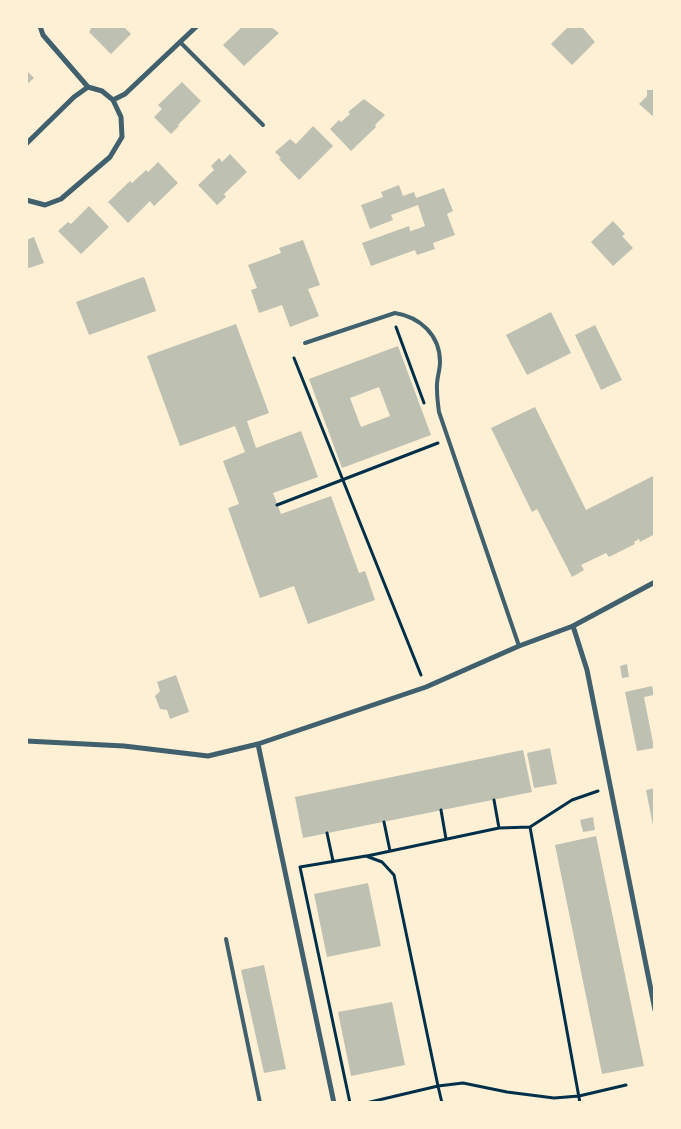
<!DOCTYPE html>
<style>
body{margin:0}
#map{position:relative;width:681px;height:1129px;overflow:hidden;background:#fdf0d5;font-family:"Sofia Sans Condensed",sans-serif}
canvas{display:block}
.frame{position:absolute;inset:0;border:28px solid #fdf0d5;pointer-events:none}
</style>
<div id="map">
<canvas width="681" height="1129"></canvas>
<div class="frame"></div>
</div>
<script>
const context = document.querySelector('canvas').getContext('2d');
context.lineJoin = 'round';
function paint(path, color) { context.fillStyle = color; context.fill(path, 'evenodd'); }
function stroke(path, color, width, dash) { context.strokeStyle = color; context.lineWidth = width; context.lineCap = dash ? 'butt' : 'round'; context.setLineDash(dash || []); context.stroke(path); }
paint(new Path2D(`
 M 89,26 L 123,26 L 131,34 L 111,54 L 89,32 L 91,29 Z
 M 243,26 L 270,26 L 279,33 L 244,66 L 223,45 Z
 M 569,26 L 585,26 L 583,28 L 595,42 L 572,65 L 551,44 Z
 M 26,70 L 34,78 L 26,85 Z
 M 182,82 L 201,101 L 178,125 L 179,126 L 171,134 L 154,117 L 162,109 L 158,105 Z
 M 655,88 L 655,118 L 639,104 L 647,96 L 647,90 L 652,90 Z
 M 364,99 L 385,115 L 375,125 L 376,127 L 351,151 L 330,129 L 339,120 L 341,122 L 350,114 L 348,112 Z
 M 313,126 L 333,146 L 299,180 L 279,159 L 281,158 L 275,152 L 290,139 L 296,144 Z
 M 230,154 L 247,172 L 224,194 L 226,197 L 217,205 L 198,185 L 214,170 L 211,166 L 219,158 L 222,162 Z
 M 158,162 L 178,183 L 154,206 L 150,201 L 128,223 L 108,202 L 130,181 L 132,183 L 146,170 L 148,172 Z
 M 399,185 L 403,196 L 414,192 L 416,198 L 444,188 L 453,211 L 447,214 L 455,235 L 433,243 L 435,249 L 417,255 L 415,250 L 371,266 L 362,243 L 409,226 L 411,233 L 411,231 L 425,226 L 418,205 L 391,215 L 393,220 L 370,229 L 361,205 L 383,197 L 381,192 Z
 M 89,206 L 109,227 L 81,254 L 58,231 L 68,222 L 71,224 Z
 M 613,221 L 625,234 L 622,236 L 633,248 L 613,266 L 591,242 Z
 M 34,237 L 44,263 L 26,269 L 26,240 Z
 M 303,240 L 320,285 L 308,289 L 319,316 L 290,327 L 282,305 L 259,313 L 251,290 L 257,288 L 248,265 L 281,253 L 279,248 Z
 M 143,277 L 145,279 L 156,311 L 89,335 L 76,302 Z
 M 551,312 L 571,353 L 527,375 L 506,335 Z
 M 236,324 L 269,413 L 247,421 L 256,448 L 301,431 L 318,477 L 273,493 L 281,514 L 331,496 L 359,573 L 365,571 L 375,600 L 308,624 L 294,586 L 260,598 L 228,508 L 239,504 L 223,461 L 245,452 L 235,426 L 180,446 L 147,356 Z
 M 595,325 L 622,380 L 601,390 L 575,335 Z
 M 398,346 L 431,435 L 342,468 L 309,379 ZM 379,387 L 390,416 L 361,427 L 350,398 Z
 M 535,407 L 586,510 L 655,475 L 655,534 L 640,542 L 639,539 L 634,542 L 635,544 L 609,557 L 606,553 L 581,565 L 584,570 L 572,577 L 537,509 L 532,512 L 491,428 Z
 M 627,664 L 629,677 L 622,678 L 620,666 Z
 M 176,675 L 189,712 L 170,719 L 167,710 L 160,709 L 155,696 L 160,691 L 157,682 Z
 M 652,686 L 654,695 L 644,697 L 654,748 L 637,751 L 625,692 Z
 M 550,748 L 557,784 L 534,788 L 527,753 Z
 M 523,750 L 532,792 L 303,838 L 295,797 Z
 M 655,788 L 655,831 L 654,831 L 646,790 Z
 M 593,817 L 595,830 L 583,832 L 580,820 Z
 M 596,836 L 644,1066 L 602,1074 L 555,845 Z
 M 368,883 L 381,946 L 327,957 L 314,894 Z
 M 264,965 L 286,1069 L 264,1073 L 241,970 Z
 M 392,1002 L 405,1065 L 351,1076 L 338,1012 Z`), '#bec0b2');
stroke(new Path2D(`
 M 396,327 L 424,403
 M 294,358 L 421,675
 M 277,505 L 438,443
 M 494,800 L 499,828
 M 441,810 L 446,839
 M 384,822 L 390,851
 M 530,827 L 580,1103
 M 327,833 L 333,861
 M 367,856 L 499,828 L 530,827 L 572,800 L 598,791
 M 350,1103 L 300,867 L 366,856 L 382,862 L 394,875 L 438,1086 L 463,1083 L 507,1092 L 554,1098 L 579,1096 L 626,1085
 M 366,1103 L 438,1086 L 442,1103`), '#003049', 3);
stroke(new Path2D(`
 M 180,42 L 263,125
 M 305,343 L 395,313 C 420,317 440,335 440,362 C 440,371 436,380 437,389 C 437,397 438,405 439,412 L 519,646
 M 226,939 L 260,1103`), '#3f606c', 4);
stroke(new Path2D(`
 M 40,26 L 43,35 L 88,87 L 102,91 L 113,100 L 125,94 L 197,26
 M 26,144 L 74,97 L 88,87
 M 26,200 L 45,205 L 61,199 L 110,157 L 122,137 L 121,117 L 113,100
 M 573,626 L 587,670 L 655,1010
 M 26,741 L 124,746 L 208,756 L 258,744 L 426,687 L 519,646 L 573,626 L 655,582
 M 258,744 L 334,1103`), '#3f606c', 5);
</script>
